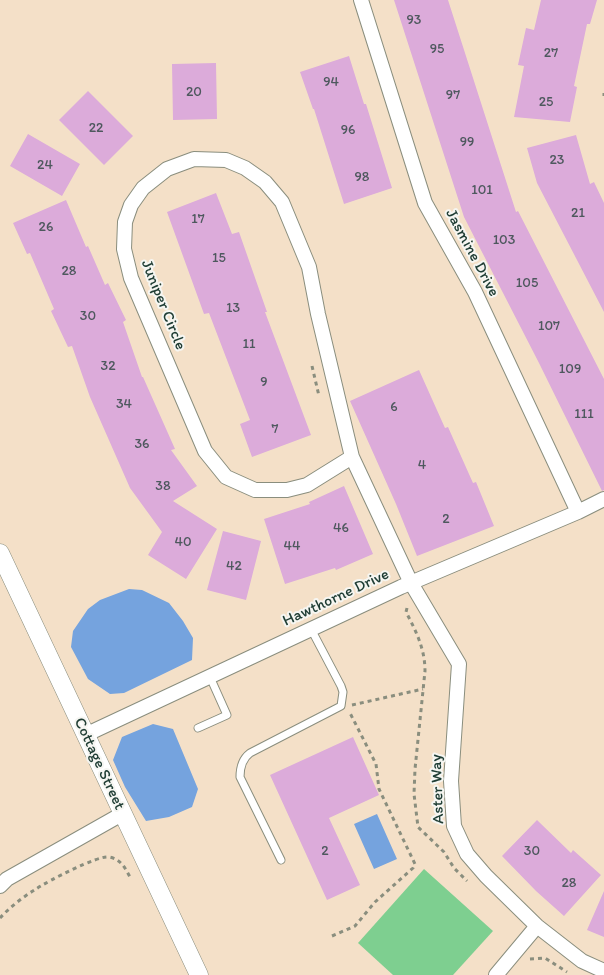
<!DOCTYPE html>
<style>
body{margin:0}
canvas{display:block;background:#f4e0c8}
</style>
<canvas width="604" height="975"></canvas>
<script>
const context = document.querySelector('canvas').getContext('2d');
context.lineJoin = 'round';
function paint(path, color) { context.fillStyle = color; context.fill(path, 'evenodd'); }
function stroke(path, color, width, dash) { context.strokeStyle = color; context.lineWidth = width; context.lineCap = dash ? 'butt' : 'round'; context.setLineDash(dash || []); context.stroke(path); }
function write(font, color, halo, rows, align = 'center') {
  context.font = font + ' Itim,sans-serif'; context.lineWidth = 4; context.setLineDash([]); context.textBaseline = 'middle'; context.strokeStyle = halo; context.fillStyle = color; for (const [text, x, y, turn = 0] of rows) {
    context.save(); context.translate(x, y); context.rotate((+turn || 0) * Math.PI / 180); context.textAlign = isNaN(turn) ? turn : align; if (halo) context.strokeText(text, 0, 0); context.fillText(text, 0, 0); context.restore();
  }
}
paint(new Path2D(`
 M 424,869 L 493,931 L 453,975 L 393,975 L 358,943 Z`), '#7ecf90');
paint(new Path2D(`
 M 129,589 L 142,590 L 169,603 L 183,621 L 193,638 L 192,660 L 124,693 L 110,694 L 88,679 L 71,647 L 73,631 L 88,609 L 100,600 Z
 M 153,724 L 173,729 L 198,789 L 192,807 L 169,817 L 146,821 L 125,787 L 113,760 L 122,737 Z
 M 377,814 L 397,859 L 374,869 L 354,824 Z`), '#75a3de');
paint(new Path2D(`
 M 394,0 L 448,0 L 516,212 L 518,211 L 604,379 L 604,490 L 602,491 L 539,363 L 464,217 Z
 M 541,0 L 597,0 L 590,24 L 587,24 L 574,86 L 577,87 L 570,122 L 514,117 L 524,66 L 518,65 L 526,28 L 534,30 Z
 M 349,56 L 364,104 L 366,104 L 392,188 L 344,204 L 314,109 L 313,109 L 300,72 Z
 M 216,63 L 217,119 L 173,120 L 172,64 Z
 M 88,91 L 133,136 L 104,165 L 59,120 Z
 M 28,134 L 80,164 L 62,196 L 10,166 Z
 M 576,135 L 590,184 L 594,182 L 604,203 L 604,312 L 537,183 L 527,148 Z
 M 216,193 L 232,234 L 239,232 L 267,312 L 265,312 L 311,435 L 252,457 L 240,424 L 250,420 L 209,313 L 204,314 L 167,212 Z
 M 66,200 L 86,247 L 88,246 L 105,285 L 108,283 L 126,320 L 123,322 L 142,377 L 143,377 L 175,449 L 171,450 L 197,486 L 173,501 L 217,529 L 186,579 L 148,555 L 162,532 L 130,488 L 90,397 L 72,346 L 68,347 L 51,311 L 54,309 L 30,253 L 27,254 L 13,223 Z
 M 419,370 L 445,428 L 448,427 L 473,483 L 476,482 L 494,526 L 417,556 L 396,504 L 350,401 Z
 M 344,486 L 373,554 L 336,570 L 335,568 L 285,584 L 264,519 L 310,504 L 309,502 Z
 M 223,531 L 261,541 L 246,600 L 207,590 Z
 M 353,737 L 379,795 L 329,818 L 360,885 L 327,900 L 270,775 Z
 M 537,820 L 571,853 L 573,850 L 601,875 L 564,916 L 536,891 L 502,856 Z
 M 604,891 L 604,937 L 587,930 Z`), '#dcabda');
const service = new Path2D(`
 M 198,728 L 227,715 L 210,677
 M 281,860 L 240,777 C 240,767 242,759 250,753 L 341,706 L 343,692 L 341,686 L 311,629`);
const minor = new Path2D(`
 M 361,0 L 425,203 L 475,292 L 578,512
 M 352,457 L 307,485 L 287,490 L 255,490 L 226,477 L 205,451 L 131,278 L 124,249 L 125,222 L 131,205 L 143,188 L 167,169 L 194,159 L 226,160 L 245,168 L 265,182 L 282,202 L 309,267 L 318,314 L 352,457 L 411,583 L 459,664 L 451,781 L 454,826 L 467,854 L 486,876 L 537,926 L 582,961 L 604,971
 M 85,735 L 401,587 L 578,512 L 604,499
 M 0,886 L 7,879 L 122,814
 M 496,975 L 537,926`);
const tertiary = new Path2D(`
 M 0,553 L 199,975`);
stroke(service, '#8a8e7e', 9);
stroke(minor, '#8a8e7e', 16);
stroke(tertiary, '#8a8e7e', 19);
stroke(new Path2D(`
 M 604,93 L 604,96
 M 312,366 L 319,396
 M 407,608 L 406,612 C 416,631 425,649 425,671 L 415,769 L 414,794 L 418,827 L 444,852 L 454,868 L 467,881
 M 352,705 L 423,689
 M 0,918 C 10,907 23,897 36,889 C 48,881 98,855 109,857 C 121,859 125,868 130,877
 M 332,936 L 355,926 L 375,902 L 413,868 L 415,864 L 379,789 L 376,764 L 350,713
 M 530,959 L 545,958 L 567,972`), '#8a8e7e', 3, [4, 4]);
stroke(service, '#fff', 7);
stroke(minor, '#fff', 14);
stroke(tertiary, '#fff', 18);
write('14px', '#4e585e', null, [
 ["93",414,20],
 ["95",437,49],
 ["27",551,53],
 ["94",331,82],
 ["20",194,92],
 ["97",453,95],
 ["25",546,102],
 ["22",96,128],
 ["96",348,130],
 ["99",467,142],
 ["23",557,160],
 ["24",45,165],
 ["98",362,177],
 ["101",482,190],
 ["21",578,213],
 ["17",198,219],
 ["26",46,227],
 ["103",504,240],
 ["15",219,258],
 ["28",69,271],
 ["105",527,283],
 ["13",233,308],
 ["30",88,316],
 ["107",549,326],
 ["11",249,344],
 ["32",108,366],
 ["109",570,369],
 ["9",264,382],
 ["34",124,404],
 ["6",394,407],
 ["111",584,414],
 ["7",275,429],
 ["36",142,444],
 ["4",422,465],
 ["38",163,486],
 ["2",446,519],
 ["46",341,528],
 ["40",183,542],
 ["44",292,546],
 ["42",234,566],
 ["2",325,851],
 ["30",532,851],
 ["28",569,883]
]);
write('16px', '#1f3d34', '#f6f6f2', [
 ["Jasmine Drive",472,253,62],
 ["Juniper Circle",163,305,68],
 ["Hawthorne Drive",336,598,-25],
 ["Cottage Street",99,764,65],
 ["Aster Way",438,789,-92]
]);
</script>
